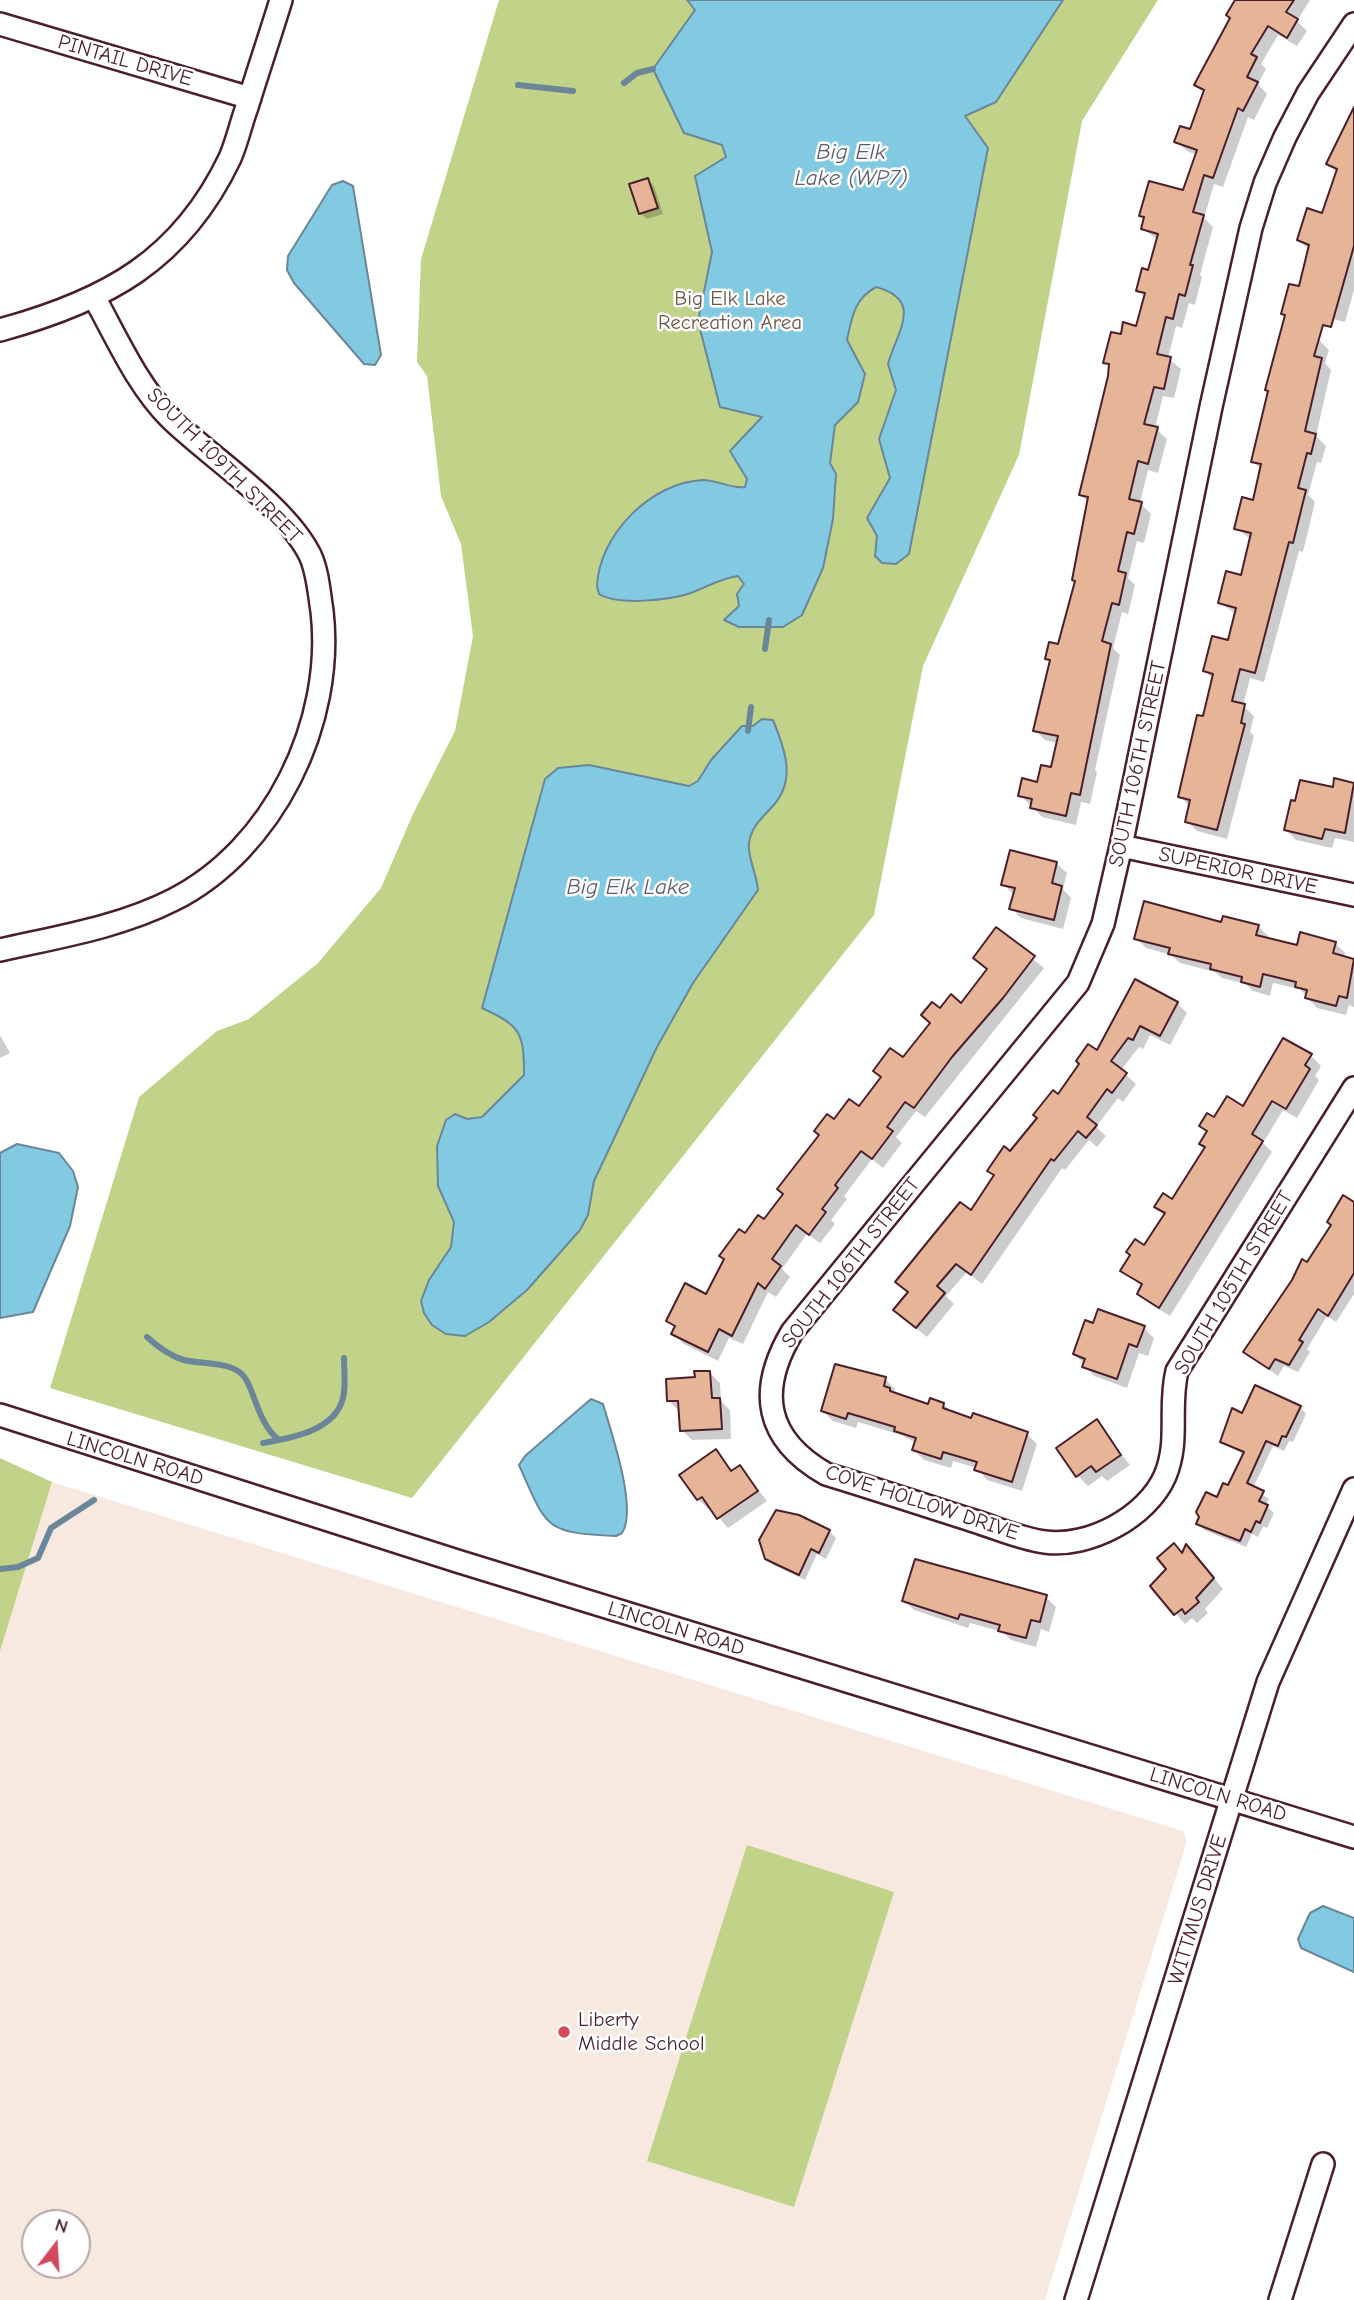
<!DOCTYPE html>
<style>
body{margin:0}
#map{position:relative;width:1354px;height:2300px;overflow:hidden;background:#fff;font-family:"Comic Neue",sans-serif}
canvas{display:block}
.north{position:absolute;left:21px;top:2209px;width:70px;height:70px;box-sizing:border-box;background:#fff;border:2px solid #b7a5aa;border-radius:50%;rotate:17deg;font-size:19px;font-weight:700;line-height:28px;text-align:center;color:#4a1f2b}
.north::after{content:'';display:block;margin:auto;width:24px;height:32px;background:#d1495b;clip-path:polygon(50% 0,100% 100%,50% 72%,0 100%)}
</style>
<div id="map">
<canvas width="1354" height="2300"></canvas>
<div class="north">N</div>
</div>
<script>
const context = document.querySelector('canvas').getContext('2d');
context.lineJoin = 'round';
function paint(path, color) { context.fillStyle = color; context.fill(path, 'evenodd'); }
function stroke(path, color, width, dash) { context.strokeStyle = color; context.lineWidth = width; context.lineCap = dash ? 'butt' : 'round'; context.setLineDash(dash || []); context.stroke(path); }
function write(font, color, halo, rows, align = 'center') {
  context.font = font + ' "Comic Neue",sans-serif'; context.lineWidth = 5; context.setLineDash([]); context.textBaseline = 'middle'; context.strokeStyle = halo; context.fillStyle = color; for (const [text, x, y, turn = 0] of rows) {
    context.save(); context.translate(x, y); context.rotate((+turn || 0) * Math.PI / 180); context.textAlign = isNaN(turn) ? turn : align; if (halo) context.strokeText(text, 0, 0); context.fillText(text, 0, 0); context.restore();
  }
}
paint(new Path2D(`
 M 52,1482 L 1183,1831 L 1187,1841 L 1045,2300 L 0,2300 L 0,1651 ZM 35,2223 L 77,2223 L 77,2265 L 35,2265 Z`), '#f8e9e0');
paint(new Path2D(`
 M 499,0 L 1158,0 L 1082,121 L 1019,455 L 923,666 L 874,915 L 412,1498 L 50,1388 L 139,1097 L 217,1031 L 249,1019 L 318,963 L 381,888 L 413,814 L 455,731 L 473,636 L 461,544 L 441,496 L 427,376 L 417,362 L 421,259 Z
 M 0,1458 L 52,1482 L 0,1651 Z
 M 747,1845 L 894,1892 L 794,2207 L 647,2161 Z`), '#c0d388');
const water = new Path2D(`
 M 687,0 L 1063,0 L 996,102 L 965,116 L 988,148 L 909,554 L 896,564 L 882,563 L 875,556 L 877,536 L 867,518 L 890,478 L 879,439 L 896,390 L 888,364 C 896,333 925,300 876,287 C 854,299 852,317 847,340 L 865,374 L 858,402 L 835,425 L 830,463 L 836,474 L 833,519 L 823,568 L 802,615 L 783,627 L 739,627 L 724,620 L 739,606 L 737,594 L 744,584 L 738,576 C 721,578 707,587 691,593 C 670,600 618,606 599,594 L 597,586 C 599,535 651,482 703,480 C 717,480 731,489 745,487 L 747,479 L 730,451 L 762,417 L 720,407 L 698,321 L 712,252 L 695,176 L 726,157 L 722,145 L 684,133 L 653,69 L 695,10 Z
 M 343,181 L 353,186 L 381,355 L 375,365 L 364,364 L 294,283 L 287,270 L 288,256 L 332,185 Z
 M 762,719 L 773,720 C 785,749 797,781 772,807 C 762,818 751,827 749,843 C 747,856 757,875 758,890 L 693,983 L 657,1047 L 594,1181 L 588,1215 L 580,1230 L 527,1290 L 489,1322 L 465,1336 L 446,1334 L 432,1325 L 424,1313 L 421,1301 L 429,1280 L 451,1247 L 454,1222 L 438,1186 L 437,1146 L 446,1120 L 455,1114 L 467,1119 L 482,1117 L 524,1075 C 524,1033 521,1026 482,1008 L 545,779 L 558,768 L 589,765 L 689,786 L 698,781 L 711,760 L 742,726 L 753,726 Z
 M 17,1144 L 59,1153 L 73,1171 L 78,1187 L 70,1226 L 33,1312 L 0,1318 L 0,1153 Z
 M 591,1399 L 603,1404 C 611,1432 638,1509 622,1533 L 616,1536 C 544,1533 547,1528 519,1465 L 525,1456 Z
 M 1323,1906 L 1354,1918 L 1354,1972 L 1301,1948 L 1298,1939 L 1310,1913 Z`);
paint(water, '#81cae2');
stroke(water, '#6b8699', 2);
paint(new Path2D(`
 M 1237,0 L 1310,0 L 1297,21 L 1307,31 L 1297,46 L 1278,35 L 1261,64 L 1266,69 L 1258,84 L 1267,94 L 1254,120 L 1248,117 L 1223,187 L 1214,184 L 1204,218 L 1213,227 L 1200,275 L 1202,277 L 1195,305 L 1189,303 L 1182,328 L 1176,326 L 1168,358 L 1181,369 L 1174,398 L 1163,396 L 1155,428 L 1167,439 L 1158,473 L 1148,470 L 1140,503 L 1151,514 L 1144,543 L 1137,541 L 1128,578 L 1135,585 L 1128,614 L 1122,612 L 1113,648 L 1120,655 L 1095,770 L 1097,772 L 1090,804 L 1081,802 L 1076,825 L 1042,817 L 1020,795 L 1039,784 L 1052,769 L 1058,743 L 1045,740 L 1035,730 L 1051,663 L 1047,659 L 1060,647 L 1076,582 L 1088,502 L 1081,495 L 1111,367 L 1105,362 L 1122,336 L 1138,328 L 1146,298 L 1138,290 L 1149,273 L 1158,240 L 1143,229 L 1146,220 L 1141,216 L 1184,192 L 1197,155 L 1187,151 L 1176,141 L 1191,132 L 1205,93 L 1197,85 L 1232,18 Z
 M 1354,124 L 1354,290 L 1345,322 L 1320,316 L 1319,340 L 1329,350 L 1325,363 L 1331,370 L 1316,436 L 1326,446 L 1321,463 L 1317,462 L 1308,495 L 1315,502 L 1303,552 L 1299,551 L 1264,682 L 1250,678 L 1243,706 L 1254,716 L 1250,732 L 1254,736 L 1227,839 L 1197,831 L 1187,821 L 1190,807 L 1180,796 L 1214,679 L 1205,671 L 1229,643 L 1236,614 L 1220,603 L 1242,577 L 1252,540 L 1236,528 L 1254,502 L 1262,470 L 1253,461 L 1286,317 L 1283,313 L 1300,288 L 1309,250 L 1299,240 L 1323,215 L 1338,172 L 1328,163 Z
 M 648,180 L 654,186 L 663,214 L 647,219 L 640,213 Z
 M 1336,780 L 1354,784 L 1354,842 L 1335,838 L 1332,848 L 1296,840 L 1286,830 L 1334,789 Z
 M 1056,863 L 1067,873 L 1063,889 L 1071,898 L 1063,929 L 1021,918 L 1011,908 L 1014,895 L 1003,884 Z
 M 1223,924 L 1258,926 L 1268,936 L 1268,940 L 1298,947 L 1335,943 L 1345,953 L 1344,958 L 1354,961 L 1354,1007 L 1349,1005 L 1346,1015 L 1317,1008 L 1300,989 L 1273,983 L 1270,996 L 1253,991 L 1246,984 L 1222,978 L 1215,972 L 1180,963 L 1171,955 L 1146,948 L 1136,938 Z
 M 997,930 L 1044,968 L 925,1117 L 916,1111 L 896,1137 L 902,1143 L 883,1168 L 872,1159 L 844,1196 L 847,1199 L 831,1220 L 835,1224 L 820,1243 L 807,1234 L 782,1269 L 790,1277 L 776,1297 L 768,1292 L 743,1344 L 729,1338 L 718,1361 L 684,1344 L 674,1334 L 676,1329 L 668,1321 L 707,1296 L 746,1236 L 764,1222 L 834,1122 L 859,1109 L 904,1060 L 940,1011 L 962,1005 L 988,970 L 975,958 Z
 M 1136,981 L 1177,1003 L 1187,1013 L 1170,1045 L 1150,1035 L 1143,1049 L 1139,1047 L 1121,1070 L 1136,1084 L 1123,1102 L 1118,1098 L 1096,1127 L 1106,1136 L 1097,1147 L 1089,1140 L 1065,1170 L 1062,1168 L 982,1284 L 967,1272 L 946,1296 L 954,1304 L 927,1337 L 906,1320 L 909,1293 L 898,1282 L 971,1212 L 995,1176 L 989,1171 L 1011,1153 L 1097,1053 Z
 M 0,1035 L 10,1053 L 0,1058 Z
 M 1284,1040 L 1311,1056 L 1321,1066 L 1315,1076 L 1319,1080 L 1297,1118 L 1283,1110 L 1263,1143 L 1272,1152 L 1170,1316 L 1149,1303 L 1139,1293 L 1143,1287 L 1122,1270 L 1145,1247 L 1165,1215 L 1156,1206 L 1173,1201 L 1206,1148 L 1201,1143 L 1208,1133 L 1201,1126 L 1244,1108 Z
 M 1354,1204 L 1354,1294 L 1336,1322 L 1327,1316 L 1307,1349 L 1310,1352 L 1298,1372 L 1284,1366 L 1278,1376 L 1245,1352 Z
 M 1095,1325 L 1144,1328 L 1154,1338 L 1148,1356 L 1139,1353 L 1127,1388 L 1094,1376 L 1075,1354 Z
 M 710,1373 L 720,1383 L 721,1401 L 730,1410 L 731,1439 L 692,1440 L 682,1430 L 679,1411 L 669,1401 Z
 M 885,1379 L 895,1389 L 894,1394 L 929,1406 L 943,1404 L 953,1413 L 1027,1434 L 1037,1444 L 1022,1491 L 987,1480 L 977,1468 L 953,1461 L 951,1468 L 924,1460 L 914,1450 L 916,1443 L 901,1435 L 858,1422 L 856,1428 L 833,1421 L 822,1410 Z
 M 1300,1407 L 1306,1414 L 1293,1442 L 1289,1441 L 1284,1451 L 1273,1446 L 1253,1488 L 1269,1499 L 1266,1506 L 1274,1513 L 1267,1528 L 1263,1526 L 1258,1537 L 1252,1534 L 1246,1547 L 1204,1530 L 1198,1523 L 1229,1488 L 1244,1455 L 1222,1441 L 1243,1416 Z
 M 1096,1422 L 1130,1465 L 1107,1481 L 1102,1476 L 1088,1486 L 1078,1476 Z
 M 716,1452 L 733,1472 L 740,1467 L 767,1501 L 728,1528 L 711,1508 L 708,1509 L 698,1499 L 682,1475 Z
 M 829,1531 L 836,1538 L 826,1559 L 817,1554 L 805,1580 L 773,1565 L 766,1558 Z
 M 1183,1555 L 1196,1556 L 1223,1589 L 1205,1609 L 1208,1613 L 1197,1623 L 1192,1618 L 1185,1624 L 1152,1586 Z
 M 1046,1597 L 1056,1607 L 1049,1632 L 1041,1629 L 1036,1647 L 1011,1640 L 1003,1632 L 970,1623 L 968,1628 L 914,1610 L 904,1600 Z`), '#0003');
stroke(new Path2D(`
 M 624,83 L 637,73 L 653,69
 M 518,85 L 573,91
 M 765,649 L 769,620
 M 748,731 L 751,707
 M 147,1337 C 158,1347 170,1356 184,1360 C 201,1364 223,1362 238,1371 C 255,1381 254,1420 279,1440
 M 263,1443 C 291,1438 335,1431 343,1398 C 346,1386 344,1371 344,1358
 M 0,1569 L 18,1567 L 38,1558 L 51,1528 L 94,1500`), '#6b8699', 6);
const building = new Path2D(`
 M 1235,0 L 1294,0 L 1286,12 L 1298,19 L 1287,38 L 1268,26 L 1251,54 L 1257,57 L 1247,77 L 1258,82 L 1243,111 L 1238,108 L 1213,178 L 1204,175 L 1193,212 L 1204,215 L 1190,265 L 1193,265 L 1185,296 L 1179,294 L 1173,319 L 1166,317 L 1157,354 L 1171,357 L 1164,389 L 1154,387 L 1144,424 L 1158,427 L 1148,464 L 1138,461 L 1129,499 L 1142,502 L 1134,534 L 1127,532 L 1118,571 L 1126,573 L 1119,605 L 1112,603 L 1102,641 L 1111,644 L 1080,795 L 1071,793 L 1066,816 L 1030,808 L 1032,799 L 1018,796 L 1022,778 L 1037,782 L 1041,765 L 1051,767 L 1058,736 L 1033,731 L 1050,660 L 1045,659 L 1049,642 L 1058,644 L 1075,581 L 1072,580 L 1088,497 L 1079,495 L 1108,376 L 1109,364 L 1103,363 L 1111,332 L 1121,334 L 1123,322 L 1136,326 L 1145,293 L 1136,291 L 1142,268 L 1148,270 L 1158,234 L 1141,229 L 1144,217 L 1139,216 L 1149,181 L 1183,190 L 1197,150 L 1174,142 L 1180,126 L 1190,129 L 1204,90 L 1194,85 L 1230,18 L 1226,15 Z
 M 1354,107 L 1354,246 L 1331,327 L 1323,325 L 1314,356 L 1322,358 L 1305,431 L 1316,434 L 1311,454 L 1307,453 L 1298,488 L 1306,490 L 1293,543 L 1289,542 L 1255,673 L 1240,669 L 1232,701 L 1245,704 L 1241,723 L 1245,724 L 1217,830 L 1185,822 L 1190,800 L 1178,797 L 1197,715 L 1203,716 L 1213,674 L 1203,671 L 1212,636 L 1228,640 L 1236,608 L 1218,603 L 1226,571 L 1241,575 L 1251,533 L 1234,529 L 1242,497 L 1253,500 L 1261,464 L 1251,462 L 1268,391 L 1265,390 L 1285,315 L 1281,314 L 1289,284 L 1299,286 L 1309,245 L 1297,240 L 1307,208 L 1322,213 L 1337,169 L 1326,164 Z
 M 648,178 L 658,208 L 639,214 L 629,184 Z
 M 1334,778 L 1354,783 L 1345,833 L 1325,829 L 1322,839 L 1284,830 L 1291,800 L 1295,801 L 1300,780 L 1333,787 Z
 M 1010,850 L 1057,862 L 1052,883 L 1062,886 L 1054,920 L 1009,909 L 1015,888 L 1001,885 Z
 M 1144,901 L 1221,922 L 1223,916 L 1259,925 L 1256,935 L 1297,945 L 1300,932 L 1336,942 L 1333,953 L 1354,959 L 1347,998 L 1339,996 L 1336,1006 L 1305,998 L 1307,990 L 1295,987 L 1296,982 L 1263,974 L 1260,987 L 1241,982 L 1242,977 L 1210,969 L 1211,964 L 1168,954 L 1170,948 L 1134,939 Z
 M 996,927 L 1035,956 L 1003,998 L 952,1057 L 914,1108 L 905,1102 L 887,1127 L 893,1131 L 872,1159 L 861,1151 L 835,1185 L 838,1188 L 822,1209 L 826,1212 L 809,1235 L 796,1225 L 772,1259 L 781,1266 L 765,1289 L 758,1283 L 732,1336 L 719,1329 L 708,1352 L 671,1334 L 675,1326 L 666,1321 L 685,1283 L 706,1294 L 724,1259 L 719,1256 L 739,1229 L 745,1233 L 758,1215 L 764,1219 L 783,1194 L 777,1189 L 819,1135 L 814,1131 L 827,1114 L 834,1119 L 849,1099 L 859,1106 L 881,1077 L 873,1071 L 890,1048 L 903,1057 L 930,1023 L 921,1015 L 932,1002 L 940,1008 L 951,994 L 961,1003 L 987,969 L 973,958 Z
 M 1135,979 L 1178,1002 L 1160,1036 L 1140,1026 L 1133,1040 L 1128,1038 L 1111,1061 L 1127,1073 L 1112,1093 L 1107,1089 L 1087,1117 L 1097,1125 L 1086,1138 L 1078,1131 L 1054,1161 L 1051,1159 L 971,1275 L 956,1264 L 937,1286 L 945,1293 L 916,1328 L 893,1310 L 908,1292 L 895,1282 L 960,1202 L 971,1210 L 994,1175 L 987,1171 L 1004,1146 L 1010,1151 L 1037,1118 L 1033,1115 L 1053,1090 L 1058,1094 L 1079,1064 L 1076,1061 L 1088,1044 L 1097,1050 Z
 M 1283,1038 L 1312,1054 L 1305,1065 L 1310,1069 L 1286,1109 L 1272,1101 L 1252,1134 L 1263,1141 L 1159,1308 L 1137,1294 L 1142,1284 L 1120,1271 L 1130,1255 L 1126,1252 L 1135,1239 L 1144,1245 L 1165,1213 L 1154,1207 L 1163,1193 L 1172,1199 L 1205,1147 L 1199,1144 L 1207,1131 L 1199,1126 L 1207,1113 L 1214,1117 L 1227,1096 L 1243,1106 Z
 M 1343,1195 L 1354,1202 L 1354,1273 L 1328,1316 L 1318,1309 L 1299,1340 L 1303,1342 L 1289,1365 L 1275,1359 L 1269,1369 L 1243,1352 L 1292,1280 L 1302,1259 L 1307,1262 L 1331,1225 L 1327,1222 Z
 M 1098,1309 L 1145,1326 L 1137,1347 L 1129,1344 L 1117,1379 L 1082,1367 L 1085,1359 L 1073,1354 L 1085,1320 L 1093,1323 Z
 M 835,1364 L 886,1377 L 884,1386 L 890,1388 L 890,1391 L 928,1404 L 930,1398 L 944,1403 L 943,1408 L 971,1418 L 973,1413 L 1028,1432 L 1012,1482 L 974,1470 L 977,1462 L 943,1452 L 941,1459 L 912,1450 L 916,1438 L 894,1431 L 895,1427 L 848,1413 L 846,1419 L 821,1411 Z
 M 694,1371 L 710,1371 L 712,1398 L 720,1398 L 722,1429 L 680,1431 L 678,1401 L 667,1401 L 666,1379 L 695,1377 Z
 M 1255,1385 L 1301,1406 L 1286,1437 L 1282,1436 L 1278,1446 L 1266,1441 L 1247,1483 L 1264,1491 L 1259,1501 L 1268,1505 L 1260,1523 L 1256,1521 L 1251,1532 L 1245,1529 L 1240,1541 L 1196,1524 L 1199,1517 L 1196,1512 L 1206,1492 L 1217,1497 L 1223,1483 L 1228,1485 L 1244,1452 L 1220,1442 L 1232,1408 L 1242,1413 Z
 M 1097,1419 L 1121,1455 L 1096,1472 L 1091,1466 L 1076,1477 L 1056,1448 Z
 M 716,1449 L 731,1471 L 740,1465 L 758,1491 L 717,1519 L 702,1497 L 697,1500 L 679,1475 Z
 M 776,1510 L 799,1515 L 830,1530 L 819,1553 L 811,1549 L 799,1575 L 765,1559 L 759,1540 Z
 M 1174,1543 L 1182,1553 L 1186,1544 L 1214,1578 L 1196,1598 L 1199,1602 L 1185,1614 L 1182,1609 L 1174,1615 L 1150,1586 L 1166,1569 L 1157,1558 Z
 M 915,1559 L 1047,1595 L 1040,1622 L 1031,1620 L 1026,1638 L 998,1631 L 1000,1625 L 960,1614 L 958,1619 L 902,1601 Z`);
paint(building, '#e6b598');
stroke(building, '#4a1f2b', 2);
const minor = new Path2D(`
 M 0,24 L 250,98
 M 1354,24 L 1308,93 L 1285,137 L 1265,183 L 1251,228 L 1211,407 L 1121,846 L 1103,924 L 1078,983 L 792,1332 C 757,1391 765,1439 826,1474 C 875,1489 924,1505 974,1521 C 997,1528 1021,1539 1045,1542 C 1089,1548 1147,1517 1165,1476 C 1180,1440 1168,1408 1177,1371 L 1354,1088
 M 0,330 C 106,301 181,261 230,158 C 237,142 241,123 247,107 C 258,71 270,36 281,0
 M 1121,846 L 1354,895
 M 0,950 C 58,937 120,927 173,900 C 274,849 335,722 322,611 C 319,593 318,572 310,555 C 285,505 211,458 170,418 C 137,385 117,338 94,297
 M 0,1415 L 457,1561 L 1354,1837
 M 1076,2300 L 1268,1682 L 1354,1489
 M 1280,2300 L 1323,2164`);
stroke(minor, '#4a1f2b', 26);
stroke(minor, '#fff', 21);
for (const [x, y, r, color] of [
 [564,2032,7,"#d1495b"]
]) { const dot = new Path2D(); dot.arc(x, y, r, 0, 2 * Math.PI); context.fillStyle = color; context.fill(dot); stroke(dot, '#fff', 2.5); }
write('21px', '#4a1f2b', '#fff', [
 ["PINTAIL DRIVE",125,61,16],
 ["SOUTH 109TH STREET",224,466,45],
 ["SOUTH 106TH STREET",1138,764,-78],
 ["SUPERIOR DRIVE",1238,871,12],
 ["SOUTH 106TH STREET",851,1263,-52],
 ["SOUTH 105TH STREET",1234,1283,-59],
 ["LINCOLN ROAD",135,1459,17],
 ["COVE HOLLOW DRIVE",922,1503,18],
 ["LINCOLN ROAD",676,1629,17],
 ["LINCOLN ROAD",1218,1795,17],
 ["WITTMUS DRIVE",1198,1910,-73]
]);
write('21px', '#6d5547', '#fff', [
 ["Big Elk Lake",730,299],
 ["Recreation Area",730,323]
]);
write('21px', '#4a1f2b', '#fff', [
 ["Liberty",578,2020],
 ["Middle School",578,2044]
], 'left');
write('italic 23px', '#5d5b6b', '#fff', [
 ["Big Elk",851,152],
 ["Lake (WP7)",851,178],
 ["Big Elk Lake",628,887]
]);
</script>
